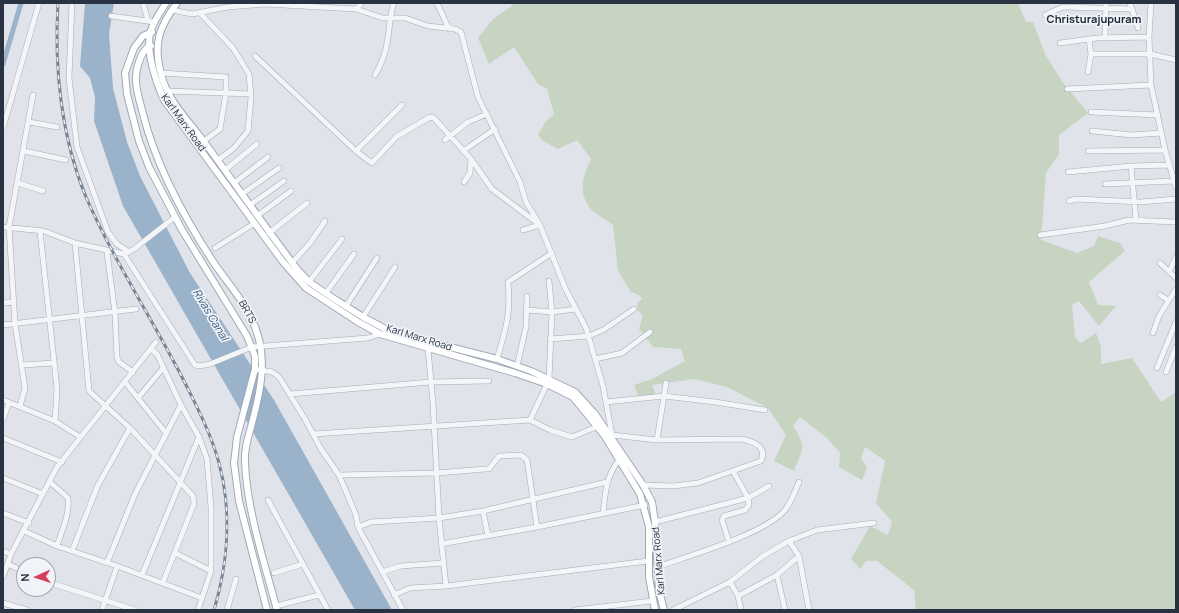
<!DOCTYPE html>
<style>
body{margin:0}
#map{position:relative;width:1179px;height:613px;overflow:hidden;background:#e0e4ea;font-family:Manrope,sans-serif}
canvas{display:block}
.frame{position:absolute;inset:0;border:4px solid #283242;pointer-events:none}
.north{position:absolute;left:16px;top:557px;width:40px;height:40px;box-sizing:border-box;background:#f0f3f7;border:1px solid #a0a6af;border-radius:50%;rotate:267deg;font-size:11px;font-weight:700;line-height:16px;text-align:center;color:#283242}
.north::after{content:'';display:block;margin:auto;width:14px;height:18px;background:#d3415a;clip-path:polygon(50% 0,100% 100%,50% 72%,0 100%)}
</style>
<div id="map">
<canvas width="1179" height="613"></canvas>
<div class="frame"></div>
<div class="north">N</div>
</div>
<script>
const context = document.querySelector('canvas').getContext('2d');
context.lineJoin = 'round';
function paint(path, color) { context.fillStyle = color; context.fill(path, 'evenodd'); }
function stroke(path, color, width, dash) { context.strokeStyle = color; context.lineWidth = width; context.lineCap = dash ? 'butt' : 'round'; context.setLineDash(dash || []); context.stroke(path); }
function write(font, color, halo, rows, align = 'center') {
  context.font = font + ' Manrope,sans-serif'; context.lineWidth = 3.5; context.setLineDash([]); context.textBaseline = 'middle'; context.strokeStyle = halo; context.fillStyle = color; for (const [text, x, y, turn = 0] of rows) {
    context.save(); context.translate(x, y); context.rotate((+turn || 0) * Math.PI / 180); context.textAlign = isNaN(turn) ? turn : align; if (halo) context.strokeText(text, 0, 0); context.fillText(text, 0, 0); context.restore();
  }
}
paint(new Path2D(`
 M 511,3 L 1018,3 L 1026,22 L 1033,22 L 1046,56 L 1064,84 L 1088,113 L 1059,135 L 1059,154 L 1046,173 L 1041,240 L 1077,253 L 1094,246 L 1098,236 L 1120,243 L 1125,251 L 1089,282 L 1098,305 L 1116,306 L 1099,326 L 1079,301 L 1072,305 L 1075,337 L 1081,343 L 1096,333 L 1101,347 L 1101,364 L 1132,358 L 1161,402 L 1176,392 L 1176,610 L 916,610 L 914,590 L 877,561 L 866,561 L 860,569 L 851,559 L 870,526 L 888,535 L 892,522 L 876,503 L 885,461 L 865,447 L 861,458 L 867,468 L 862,480 L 839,467 L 840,453 L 828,439 L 800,417 L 793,426 C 808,449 802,449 794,471 L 774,461 L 786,435 L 768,408 L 727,387 L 694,379 L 652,385 L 656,396 L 639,398 L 634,385 L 652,379 L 685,361 L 681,349 L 653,347 L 639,329 L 643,315 L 637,310 L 638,302 L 642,299 L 639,295 L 631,292 L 618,271 L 613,225 C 606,219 592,213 588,205 C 578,189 584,174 591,159 L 577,140 L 558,149 L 543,141 L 538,135 L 545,122 L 554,114 L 547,89 L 538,84 L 514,47 L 489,64 L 478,38 L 493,19 L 512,6 Z`), '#c6d4c1');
paint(new Path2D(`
 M 85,3 L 114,3 L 109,34 L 113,88 L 127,142 L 140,176 L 190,273 L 274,400 L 392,610 L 355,610 L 123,206 L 94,121 L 95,97 L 90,78 L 80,66 Z`), '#9ab3cb');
stroke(new Path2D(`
 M 3,64 L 21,3`), '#9ab3cb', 5);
const minor = new Path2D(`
 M 72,3 L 69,78 L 77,147 L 108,232 L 117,244 L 129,252
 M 143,3 L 148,21
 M 437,3 L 449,29
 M 1130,3 L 1132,9
 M 1151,3 L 1149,37 L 1151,85 L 1165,150 L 1176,187
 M 356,9 L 383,18 L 405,18 L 428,26 L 455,29 L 461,32 L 478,97 L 520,182 L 526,202 L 540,225 L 566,290 L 586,328 L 603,386 L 612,435 L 611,440
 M 172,10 L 192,14 L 228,7 L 265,4 L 356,9 L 362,3
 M 200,13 L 233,48 L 249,74 L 251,97 L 248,131 L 234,148 L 218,160
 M 1045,15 L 1063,7 L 1132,9 L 1138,28
 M 111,16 L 154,22
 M 1105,37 L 1106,3
 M 1060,43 L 1097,38 L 1149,37
 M 1091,54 L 1150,54 L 1176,60
 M 255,56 L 356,151 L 372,163 L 396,137 L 430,117 L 434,118 L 471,159 L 492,189 L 540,225 L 523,230
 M 1088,72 L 1091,54 L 1089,39
 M 161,73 L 226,77 L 226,93 L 220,129 L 204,141
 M 375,75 C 381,65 385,55 387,43 C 390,29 389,17 394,3
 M 1067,89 L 1151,85
 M 167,91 L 251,94
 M 1091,112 L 1158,115
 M 29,122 L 57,127
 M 3,128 L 39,3
 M 1092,131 L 1132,135 L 1162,133
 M 445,140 L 468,122 L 487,114
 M 24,151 L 66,160
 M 356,151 L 402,105
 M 463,151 L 495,129
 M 1088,151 L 1165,150
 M 1131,166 L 1136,220
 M 225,170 L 257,144
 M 1068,172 L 1131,166 L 1169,165
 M 464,182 L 470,173 L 471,159
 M 18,183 L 43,191
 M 234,183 L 268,157
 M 1105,184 L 1174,181
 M 242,194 L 279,168
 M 1069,201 L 1076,199 L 1141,202 L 1176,199
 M 250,205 L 284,181
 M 257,216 L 291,191
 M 3,227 L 44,231 L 75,243 L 124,254 L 195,365 L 200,366 L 210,364 L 252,347 L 368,338 L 380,334
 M 40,231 L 57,389 L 55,421
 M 269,233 L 307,203
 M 1040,235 L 1105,226 L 1129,220 L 1176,222
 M 75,243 L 89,391 L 130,428
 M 215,248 L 255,223
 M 107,252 L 115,313 L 117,357 L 119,362 L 133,372
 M 126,253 L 134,249 L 175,217
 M 292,263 L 310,243 L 325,221
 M 1160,263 L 1176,278
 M 1169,272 L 1176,257
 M 549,281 L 552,312 L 549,379
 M 309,282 L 342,239
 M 326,293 L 354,254
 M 1160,295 L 1168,300
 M 3,303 L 14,302
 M 346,306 L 377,258
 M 527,310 L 552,312 L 576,309
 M 363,317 L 395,267
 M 3,325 L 136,309
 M 1153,333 L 1159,316 L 1176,289
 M 550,339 L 589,336 L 603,330 L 634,309
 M 151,349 L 157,354 L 181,405 L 199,437 L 207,459 L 211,507 L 211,571 L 198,610
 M 428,349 L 433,403 L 439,518 L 446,586
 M 497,359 C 506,328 511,315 508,282 L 552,253
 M 595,359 L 622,353 L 650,332
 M 22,365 L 54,363
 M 517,366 L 526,327 L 527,296
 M 1157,368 L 1176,322
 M 255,369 L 272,372 L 279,377 L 305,419 L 321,449 L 339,475 L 356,515 L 358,527 L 371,522 L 439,518 L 483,511 L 488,536
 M 1166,372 L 1176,347
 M 125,382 L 166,433
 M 290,394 L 431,382 L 489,381
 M 138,398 L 163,368
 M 3,400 L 55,421 L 80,437
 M 606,402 L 664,396 L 715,402 L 765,410
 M 20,406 L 25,388 L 15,324 L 9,227 L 33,95
 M 3,419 L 9,403
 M 530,420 L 547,384
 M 313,434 L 530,420 L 550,430 L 572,437 L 596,427
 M 612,435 L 657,440 L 741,439 C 752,441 768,446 761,461 L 698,483 L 673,486 L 643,485
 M 3,438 L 62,462
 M 657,440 L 666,383
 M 339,475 L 437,473 L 485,469 L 489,469 L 499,456 L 521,455 L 527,460 L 537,527
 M 3,478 L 43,494
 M 50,482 L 68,498 C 70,514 62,530 57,546
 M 268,500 L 328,610
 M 483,511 L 607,482
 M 3,513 L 29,523
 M 603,514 C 605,493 606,476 619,460
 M 655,522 L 748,498 L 769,486
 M 358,527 L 403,610
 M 24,531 L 57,546 L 117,566 L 102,610
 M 789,541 L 799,556 L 809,610
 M 729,542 L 722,520 L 724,516 L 745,510 L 749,505 L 748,498 L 733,471
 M 441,544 L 537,527 L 645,505
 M 3,551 L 11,554
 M 72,551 L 98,485 L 130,428 L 193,496 L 194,504 L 163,582
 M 175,553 L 211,571
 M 107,563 L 135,494 L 181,405
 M 8,564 L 24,572
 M 117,566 L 202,598
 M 657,567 C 688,556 765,534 785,510 C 791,503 795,491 799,482
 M 382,572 L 401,566 L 443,563
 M 274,573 L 303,564
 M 142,575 L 199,437
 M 777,575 L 785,610
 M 3,577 L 11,554 L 57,467 L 156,342
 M 48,582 L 135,610
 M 730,582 L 738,596 L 741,610
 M 394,595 L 410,588 L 446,586 L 648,561
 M 738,596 L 777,575 L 799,556
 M 3,603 L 27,610
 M 276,606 L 319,595
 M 227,610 L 236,579
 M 575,610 L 652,601
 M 673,610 L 730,582 L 763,556 L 789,541 L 817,530 L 874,523`);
const major = new Path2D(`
 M 166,3 C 160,12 153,22 150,33 C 146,53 156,82 164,100 L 283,262 L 306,288 L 358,322 L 380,334 L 515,373 L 547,384 L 573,397 L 604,435 L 640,494 L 649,527 L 649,577 L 655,610
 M 177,3 C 159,27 153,44 161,74 C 168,102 189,121 205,143 C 236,185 265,227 297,269 L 309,282 L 336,300 L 363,317 L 391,332 L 497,359 L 531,371 L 575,392 L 595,414 L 643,485 L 652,502 L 655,522 L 659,591 L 664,610
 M 152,32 L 143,36 L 134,48 L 125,73 L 127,94 L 139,141 L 149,167 L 182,230 L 247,336 L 255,356 L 255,369 L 237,437 L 234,463 L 239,501 L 267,610
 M 151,46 C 144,48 140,58 138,65 C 133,80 138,95 142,110 C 155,164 183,216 214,263 C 226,281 241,297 250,316 C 269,351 262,386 252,423 C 249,435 244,448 245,461 C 246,507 265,565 277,610`);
stroke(minor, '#a5abb4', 6);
stroke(major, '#9fa9b6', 8);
stroke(minor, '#f3f5f8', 5);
stroke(major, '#fff', 6);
const rail = new Path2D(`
 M 58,3 C 54,67 61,137 86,197 C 114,261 153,320 185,383 C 198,409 211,434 219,463 C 232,511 228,563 214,610`);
stroke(rail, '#798494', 3);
stroke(rail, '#f0f3f7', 1.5, [4.5]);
write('10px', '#283242', '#f0f3f7', [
 ["Karl Marx Road",183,123,54],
 ["BRTS",247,312,61],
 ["Karl Marx Road",419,338,17],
 ["Karl Marx Road",659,561,-95]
]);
write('bold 11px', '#1a2333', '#f0f3f7', [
 ["Christurajupuram",1094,20]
]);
write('italic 11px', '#315278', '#f0f3f7', [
 ["Rivas Canal",210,315,59]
]);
</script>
